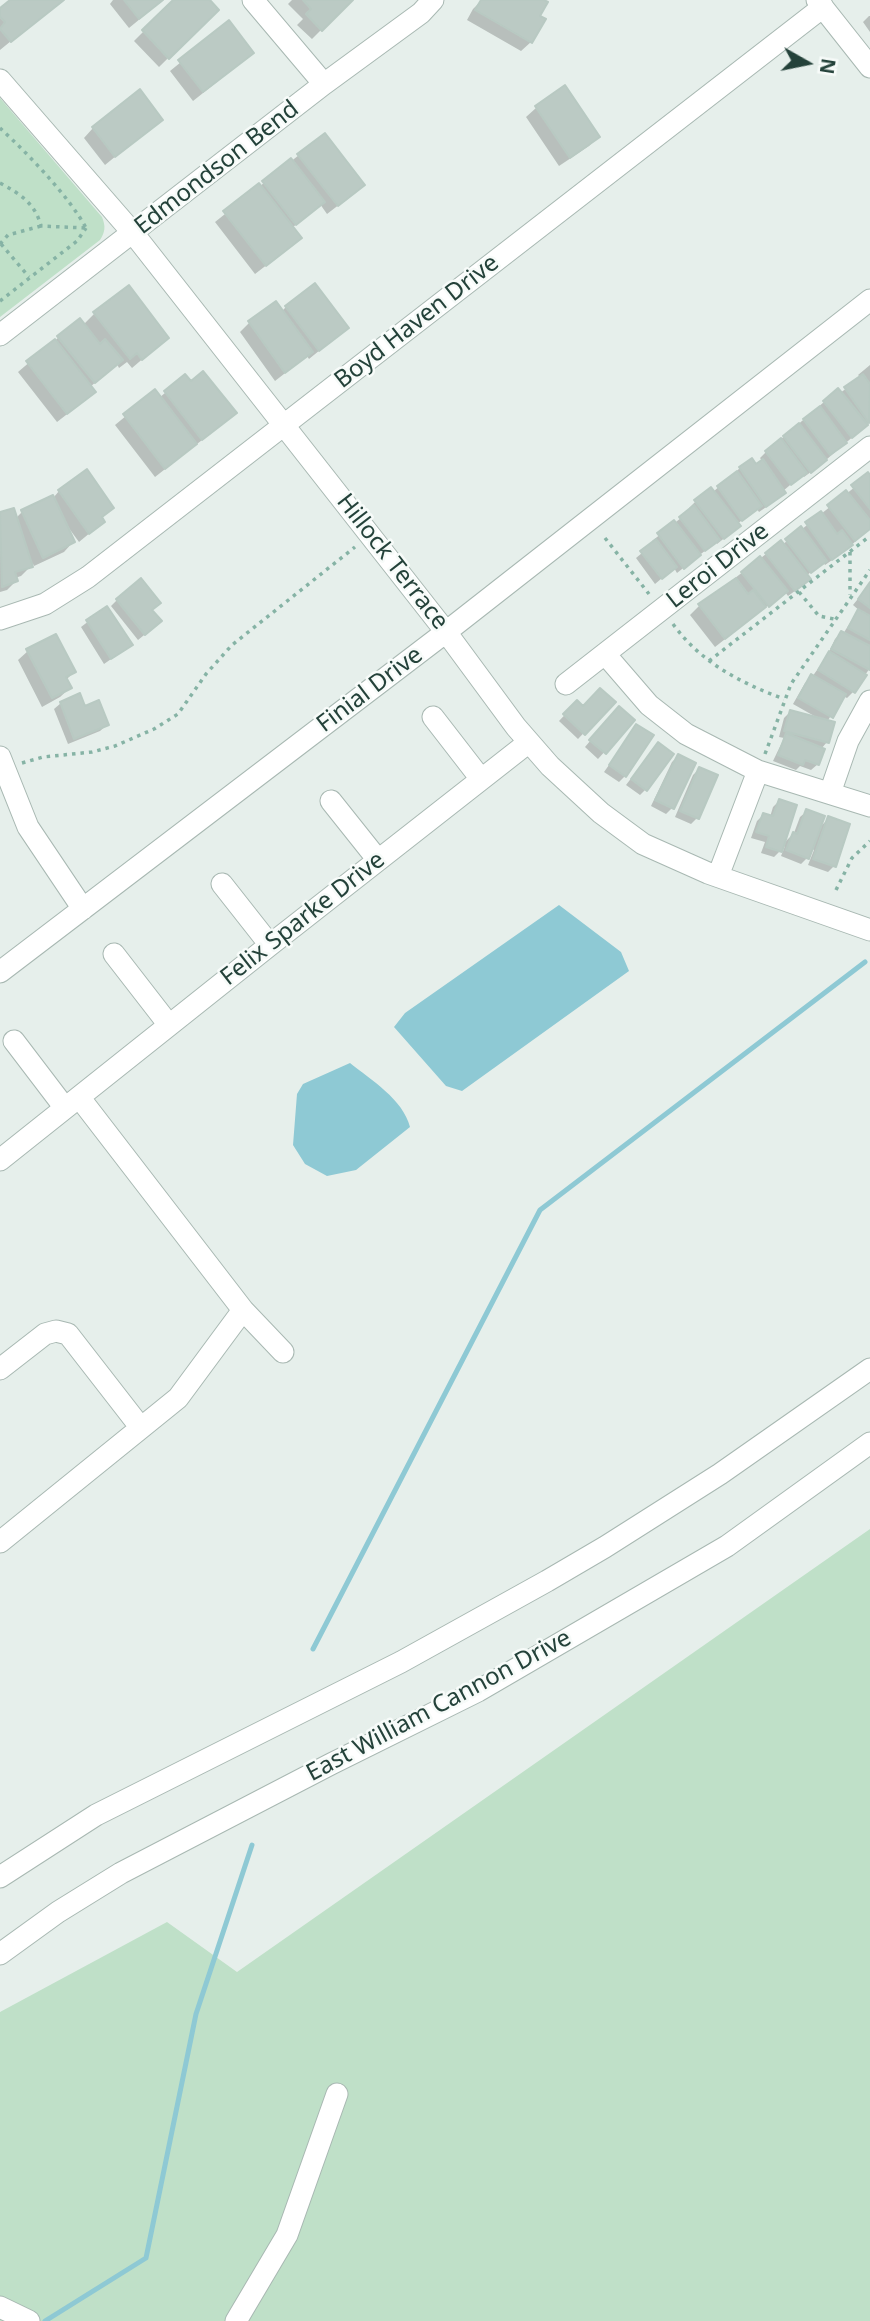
<!DOCTYPE html>
<style>
body{margin:0}
#map{position:relative;width:870px;height:2321px;overflow:hidden;background:#e6efeb;font-family:"Noto Sans",sans-serif}
canvas{display:block}
.north{position:absolute;left:772px;top:28px;width:70px;height:70px;-webkit-text-stroke:5px #f7fbf9;paint-order:stroke;rotate:99deg;font-size:19px;font-weight:700;line-height:28px;text-align:center;color:#24423a}
.north::after{content:'';display:block;margin:auto;width:24px;height:32px;background:#24423a;clip-path:polygon(50% 0,100% 100%,50% 72%,0 100%)}
</style>
<div id="map">
<canvas width="870" height="2321"></canvas>
<div class="north">N</div>
</div>
<script>
const context = document.querySelector('canvas').getContext('2d');
context.lineJoin = 'round';
function paint(path, color) { context.fillStyle = color; context.fill(path, 'evenodd'); }
function stroke(path, color, width, dash) { context.strokeStyle = color; context.lineWidth = width; context.lineCap = dash ? 'butt' : 'round'; context.setLineDash(dash || []); context.stroke(path); }
function write(font, color, halo, rows, align = 'center') {
  context.font = font + ' "Noto Sans",sans-serif'; context.lineWidth = 5; context.setLineDash([]); context.textBaseline = 'middle'; context.strokeStyle = halo; context.fillStyle = color; for (const [text, x, y, turn = 0] of rows) {
    context.save(); context.translate(x, y); context.rotate((+turn || 0) * Math.PI / 180); context.textAlign = isNaN(turn) ? turn : align; if (halo) context.strokeText(text, 0, 0); context.fillText(text, 0, 0); context.restore();
  }
}
paint(new Path2D(`
 M 0,98 L 102,217 C 106,227 105,232 100,240 L 0,317 Z
 M 870,1529 L 870,2321 L 0,2321 L 0,2012 L 167,1922 L 237,1972 Z`), '#bfe0c8');
paint(new Path2D(`
 M 559,905 L 621,952 L 629,971 L 462,1091 L 446,1086 L 394,1027 L 405,1013 Z
 M 350,1063 C 371,1080 403,1099 410,1127 L 356,1170 L 327,1176 L 305,1164 L 293,1145 L 297,1094 L 303,1084 Z`), '#8ec9d4');
paint(new Path2D(`
 M 12,0 L 61,0 L 0,50 L 0,10 Z
 M 113,0 L 163,0 L 129,28 L 110,4 Z
 M 175,0 L 207,0 L 217,10 L 159,67 L 134,41 Z
 M 292,0 L 351,0 L 312,39 L 297,25 L 303,19 L 288,4 Z
 M 482,0 L 544,0 L 531,42 L 521,51 L 467,20 L 473,9 Z
 M 869,16 L 870,16 L 870,32 L 863,22 Z
 M 229,23 L 242,62 L 193,101 L 170,71 Z
 M 564,88 L 598,137 L 589,146 L 559,166 L 526,117 L 536,108 Z
 M 161,119 L 105,165 L 84,138 L 93,128 Z
 M 299,155 L 353,194 L 327,214 L 320,204 L 292,228 L 290,247 L 255,274 L 215,222 Z
 M 286,307 L 347,328 L 309,359 L 307,356 L 275,381 L 240,332 L 249,323 L 282,311 Z
 M 94,314 L 167,338 L 132,368 L 127,362 L 119,368 L 117,364 L 90,387 L 93,392 L 84,401 L 57,422 L 18,372 L 79,320 L 83,325 Z
 M 870,365 L 870,422 L 819,466 L 804,477 L 802,475 L 783,491 L 784,493 L 778,499 L 759,512 L 757,509 L 737,524 L 732,532 L 717,544 L 716,542 L 677,573 L 674,568 L 655,584 L 636,558 L 654,543 L 652,541 L 691,510 L 689,508 L 695,502 L 713,492 L 740,468 L 756,467 L 763,462 L 760,458 L 766,452 L 824,402 L 840,393 L 861,378 L 858,375 Z
 M 185,376 L 225,422 L 155,477 L 115,425 L 155,392 L 159,398 Z
 M 870,475 L 870,528 L 845,551 L 825,565 L 823,562 L 806,576 L 803,585 L 788,596 L 785,592 L 715,647 L 690,615 L 699,606 L 766,554 L 782,545 Z
 M 59,491 L 112,508 L 101,519 L 103,522 L 79,542 L 68,527 L 66,528 L 73,542 L 64,552 L 34,566 L 33,564 L 21,576 L 15,578 L 16,581 L 7,590 L 0,592 L 0,514 L 13,510 L 16,518 L 22,512 L 54,497 Z
 M 870,584 L 870,668 L 853,692 L 847,698 L 843,696 L 827,722 L 827,742 L 821,749 L 818,764 L 811,770 L 800,766 L 796,770 L 773,761 L 784,738 L 779,737 L 784,718 L 790,712 L 816,717 L 793,704 L 805,683 L 812,677 L 827,656 L 835,639 L 841,633 L 843,634 L 853,618 L 860,611 L 853,605 Z
 M 117,600 L 151,610 L 154,627 L 138,640 L 111,606 Z
 M 106,608 L 124,650 L 104,664 L 81,627 Z
 M 28,651 L 74,672 L 66,680 L 70,688 L 60,697 L 42,707 L 18,660 Z
 M 577,702 L 583,708 L 613,702 L 578,739 L 559,721 Z
 M 61,703 L 107,725 L 100,731 L 68,744 L 54,709 Z
 M 613,714 L 633,720 L 598,759 L 585,747 Z
 M 637,726 L 625,776 L 619,782 L 604,772 Z
 M 652,751 L 646,789 L 640,795 L 626,785 Z
 M 678,756 L 672,808 L 666,814 L 651,806 L 672,762 Z
 M 699,769 L 697,818 L 691,824 L 675,817 L 693,775 Z
 M 779,801 L 782,845 L 794,833 L 800,817 L 807,811 L 818,829 L 829,818 L 834,866 L 828,872 L 808,865 L 814,850 L 811,848 L 807,858 L 801,864 L 781,856 L 785,846 L 774,857 L 761,853 L 765,842 L 751,838 L 757,821 L 763,815 L 770,817 L 773,807 Z`), '#0003');
stroke(new Path2D(`
 M 313,1649 L 540,1210 L 865,962
 M 45,2321 L 146,2258 L 196,2014 L 252,1845`), '#8ec9d4', 5);
const building = new Path2D(`
 M 10,0 L 64,0 L 11,42 L 0,29 L 5,22 L 0,17 L 0,8 Z
 M 124,0 L 163,0 L 139,19 Z
 M 173,0 L 210,0 L 219,10 L 169,59 L 142,30 Z
 M 303,0 L 353,0 L 322,31 L 306,14 L 311,9 Z
 M 481,0 L 544,0 L 548,2 L 540,16 L 546,19 L 532,43 L 475,10 Z
 M 229,20 L 254,53 L 203,92 L 178,60 Z
 M 565,85 L 600,137 L 570,158 L 535,106 Z
 M 140,89 L 163,120 L 115,157 L 92,127 Z
 M 325,133 L 365,185 L 338,206 L 297,154 Z
 M 291,158 L 325,202 L 296,225 L 262,181 Z
 M 259,183 L 302,238 L 266,266 L 223,211 Z
 M 315,283 L 349,328 L 319,351 L 285,306 Z
 M 129,285 L 169,338 L 142,360 L 137,353 L 130,359 L 93,312 Z
 M 276,301 L 313,352 L 285,373 L 248,321 Z
 M 80,318 L 100,344 L 105,339 L 123,360 L 95,383 L 57,336 Z
 M 55,339 L 96,392 L 67,414 L 26,361 Z
 M 203,371 L 237,413 L 202,440 L 164,391 L 185,374 L 191,381 Z
 M 863,374 L 870,384 L 869,423 L 844,387 Z
 M 838,388 L 868,425 L 852,438 L 823,401 Z
 M 155,389 L 197,444 L 165,469 L 123,414 Z
 M 820,406 L 847,443 L 830,455 L 803,419 Z
 M 799,423 L 827,460 L 811,473 L 783,436 Z
 M 781,438 L 807,473 L 791,485 L 765,451 Z
 M 752,458 L 756,464 L 763,459 L 786,493 L 766,507 L 739,467 Z
 M 87,469 L 114,508 L 102,517 L 105,522 L 89,534 L 58,490 Z
 M 737,471 L 762,506 L 742,521 L 717,486 Z
 M 868,472 L 870,475 L 870,509 L 851,485 Z
 M 711,487 L 741,526 L 724,539 L 694,500 Z
 M 846,490 L 870,520 L 870,529 L 855,541 L 827,505 Z
 M 53,495 L 75,542 L 43,558 L 21,510 Z
 M 694,505 L 720,540 L 705,551 L 679,517 Z
 M 14,508 L 33,567 L 15,572 L 18,581 L 2,587 L 0,512 Z
 M 821,511 L 837,534 L 842,530 L 853,545 L 832,560 L 805,522 Z
 M 674,520 L 701,555 L 684,569 L 657,533 Z
 M 801,526 L 827,561 L 811,573 L 785,539 Z
 M 656,539 L 677,567 L 662,579 L 640,551 Z
 M 781,540 L 811,579 L 795,591 L 765,553 Z
 M 760,556 L 788,591 L 769,607 L 741,572 Z
 M 141,578 L 161,603 L 152,610 L 162,621 L 145,635 L 116,599 Z
 M 736,578 L 748,594 L 753,590 L 766,607 L 725,639 L 698,604 Z
 M 870,582 L 870,608 L 858,599 Z
 M 107,606 L 133,645 L 111,659 L 86,620 Z
 M 858,609 L 870,616 L 870,640 L 848,628 Z
 M 841,631 L 870,646 L 870,670 L 831,649 Z
 M 56,634 L 76,672 L 66,677 L 72,688 L 52,698 L 26,649 Z
 M 829,651 L 867,675 L 855,693 L 818,670 Z
 M 811,674 L 846,694 L 833,718 L 798,698 Z
 M 600,688 L 616,702 L 585,735 L 563,714 L 577,700 L 583,706 Z
 M 80,693 L 85,706 L 99,700 L 109,725 L 74,739 L 60,702 Z
 M 619,706 L 635,720 L 606,754 L 589,740 Z
 M 790,710 L 835,722 L 829,743 L 784,731 Z
 M 636,724 L 654,735 L 626,777 L 609,765 Z
 M 786,733 L 825,749 L 819,765 L 805,760 L 803,765 L 778,755 Z
 M 658,742 L 674,754 L 647,791 L 631,779 Z
 M 678,754 L 696,763 L 674,809 L 655,800 Z
 M 699,767 L 718,775 L 699,819 L 680,811 Z
 M 779,799 L 797,805 L 782,852 L 766,847 L 769,836 L 756,832 L 763,813 L 773,816 Z
 M 806,809 L 825,816 L 809,859 L 786,850 L 793,832 L 797,834 Z
 M 828,816 L 850,824 L 836,867 L 813,859 Z`);
paint(building, '#bbcac4');
stroke(building, '#b8c9c2', 2);
const minor = new Path2D(`
 M 253,0 L 324,84
 M 817,0 L 870,67
 M 0,80 L 133,233 L 446,632 L 516,727 L 550,766 L 601,813 L 643,844 L 708,873 L 870,930
 M 0,335 L 324,84 L 421,13 L 433,0
 M 0,619 L 45,604 L 88,577 L 823,7
 M 605,654 L 649,705 L 686,734 L 758,771 L 870,806
 M 566,684 L 870,447
 M 433,717 L 481,779
 M 0,757 L 28,827 L 83,909
 M 830,793 L 848,741 L 870,701
 M 331,801 L 378,860
 M 718,876 L 758,771
 M 222,884 L 270,945
 M 114,954 L 169,1025
 M 0,972 L 446,632 L 870,300
 M 14,1041 L 65,1108
 M 0,1160 L 270,945 L 529,742
 M 243,1310 L 283,1352
 M 0,1369 L 45,1334 L 56,1331 L 68,1334 L 141,1428
 M 0,1542 L 178,1398 L 243,1310 L 79,1097
 M 0,1877 L 96,1815 L 401,1662 L 547,1581 L 605,1547 L 720,1474 L 870,1369
 M 0,1954 L 58,1912 L 121,1873 L 331,1764 L 478,1691 L 727,1546 L 870,1443
 M 0,2307 L 29,2321
 M 236,2321 L 287,2235 L 337,2094`);
stroke(minor, '#a8b8b2', 23);
stroke(new Path2D(`
 M 0,128 C 27,153 69,196 86,228
 M 0,183 C 20,194 35,203 41,226 L 86,228
 M 0,244 L 8,235 L 41,226
 M 1,244 L 29,277
 M 0,301 L 77,241 L 86,228
 M 605,538 L 649,594
 M 850,552 L 850,595
 M 799,592 L 819,616 L 834,619
 M 673,624 C 701,663 741,683 784,699
 M 709,661 L 870,536
 M 765,754 L 791,684 L 870,570
 M 22,763 L 43,757 L 92,752 L 115,746 L 154,729 L 178,714 L 206,674 L 232,645 L 355,547
 M 836,890 L 852,858 L 870,841`), '#86b3a5', 3.5, [3.5, 5]);
stroke(minor, '#fff', 21);
write('24px', '#24423a', '#f7fbf9', [
 ["Edmondson Bend",217,168,-38],
 ["Boyd Haven Drive",417,322,-38],
 ["Hillock Terrace",392,562,52],
 ["Leroi Drive",718,566,-38],
 ["Finial Drive",370,690,-37],
 ["Felix Sparke Drive",303,919,-38],
 ["East William Cannon Drive",439,1706,-28]
]);
</script>
